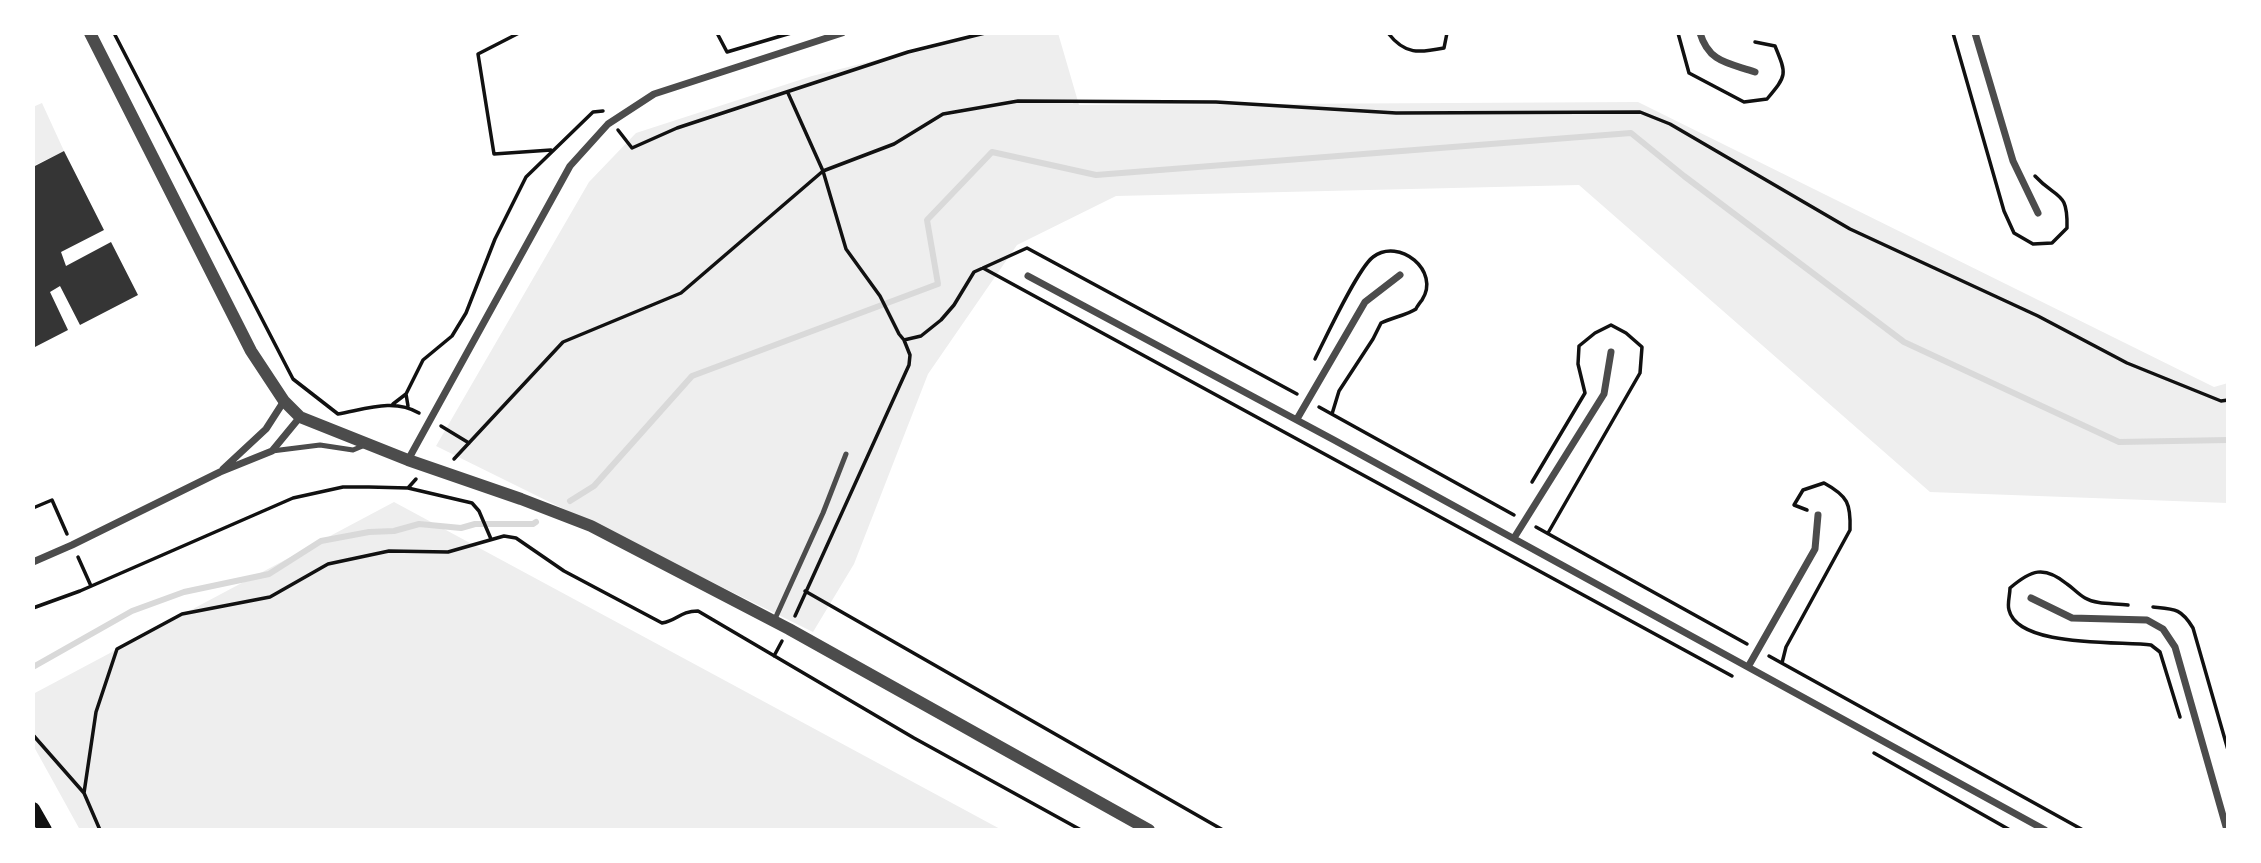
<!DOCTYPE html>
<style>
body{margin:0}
#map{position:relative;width:2261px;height:863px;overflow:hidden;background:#fff;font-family:Figtree,sans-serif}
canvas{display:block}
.frame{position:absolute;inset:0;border:35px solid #fff;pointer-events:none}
</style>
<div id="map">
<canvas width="2261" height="863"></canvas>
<div class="frame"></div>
</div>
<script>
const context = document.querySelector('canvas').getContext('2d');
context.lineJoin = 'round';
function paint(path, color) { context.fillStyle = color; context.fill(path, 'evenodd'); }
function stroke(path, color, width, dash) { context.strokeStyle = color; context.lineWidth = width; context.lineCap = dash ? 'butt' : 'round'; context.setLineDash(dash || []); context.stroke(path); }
paint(new Path2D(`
 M 985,33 L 1058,33 L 1079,105 L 1638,102 L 2214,387 L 2228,383 L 2228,503 L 1930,492 L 1579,185 L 1116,196 L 1017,245 L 928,374 L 854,564 L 813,632 L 436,446 L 589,182 L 636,133 L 812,76 Z
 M 42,103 L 64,151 L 33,166 L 33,107 Z
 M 394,502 L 1002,830 L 80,830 L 33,745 L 33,694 Z`), '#eee');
stroke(new Path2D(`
 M 570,501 L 594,486 L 692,376 L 938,284 L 927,220 L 992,152 L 1096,175 L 1631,133 L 1684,176 L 1904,342 L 2119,442 L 2228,440
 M 33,667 L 132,611 L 184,592 L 269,574 L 321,541 L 369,532 L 394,531 L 419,524 L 461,528 L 475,524 L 533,524 L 536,522`), '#d9d9d9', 6);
paint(new Path2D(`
 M 64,151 L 104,230 L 61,252 L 66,266 L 111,242 L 138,295 L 80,325 L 60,286 L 50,292 L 68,330 L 33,348 L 33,167 Z`), '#353535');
stroke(new Path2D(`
 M 114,33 L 293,379 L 338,414 C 366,409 394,398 419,413
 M 519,33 L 478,54 L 494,154 L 551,150
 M 717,33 L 727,52 L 791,33
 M 1388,33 C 1405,55 1419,53 1444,48 L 1447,33
 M 1678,33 L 1689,73 L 1744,102 L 1767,99 C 1787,75 1787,75 1775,46 L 1755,42
 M 1953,33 L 2004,211 L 2014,233 L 2033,244 L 2052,243 L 2067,228 C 2068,190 2057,200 2035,176
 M 788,93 L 823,171 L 846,249 L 880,296 L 899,334 L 904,340 L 921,336 L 941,320 L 954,305 L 974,272 L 1027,248 L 1297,394
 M 618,130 L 632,148 L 677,128 L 908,52 L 985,33
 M 983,268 L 1732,676
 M 1315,359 C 1325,339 1358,268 1373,257 C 1399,237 1441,271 1422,300 C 1421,301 1416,308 1416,309 C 1407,315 1391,318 1381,323 L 1373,339 L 1339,391 L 1332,414
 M 406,394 L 423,360 L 452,336 L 466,313 L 495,239 L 526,177 L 593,112 L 603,111
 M 393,404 L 406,394 L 408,406
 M 1319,407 L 1514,515
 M 441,426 L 469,443
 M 454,459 L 563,342 L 681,293 L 823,171 L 894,144 L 943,114 L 1018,101 L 1216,102 L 1396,113 L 1640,112 L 1670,124 L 1850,229 L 2038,316 L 2127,363 L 2221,401 L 2228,400
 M 1532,482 L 1585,393 L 1578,364 L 1579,346 L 1595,333 L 1611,325 L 1626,333 L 1642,347 L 1640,373 L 1548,533
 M 408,488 L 416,479
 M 33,508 L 52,500 L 67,534
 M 1536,527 L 1747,644
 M 78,557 L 91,586
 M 805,591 L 1223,830
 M 2128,605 C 2114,603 2097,605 2085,598 C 2078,594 2073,588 2067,584 C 2044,565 2031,570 2010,588 C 2010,595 2007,604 2009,610 C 2018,648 2120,641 2151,645 L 2160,652 L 2180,717
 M 2153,607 C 2174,609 2181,608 2193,628 L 2228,750
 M 33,608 L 80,591 L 293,498 L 343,487 L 369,487 L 408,488 L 472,503 L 479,511 L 491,539
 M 795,616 L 909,365 L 910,355 L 904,340
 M 774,656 L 782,641
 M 1769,656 L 2083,830
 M 1782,663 L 1786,647 L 1850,530 C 1851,504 1848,496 1824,483 L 1803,490 L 1794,505 L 1807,510
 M 33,735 L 84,793 L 100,830
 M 1874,753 L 2010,830
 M 84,793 L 96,712 L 117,649 L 182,614 L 270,597 L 328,564 L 389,551 L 448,552 L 504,536 L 516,538 L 564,571 L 662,623 C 678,620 680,611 698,611 L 914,738 L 1081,830`), '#111', 3.5);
stroke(new Path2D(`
 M 272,451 L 320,445 L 353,450 L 365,445
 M 774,621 L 823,513 L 846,454`), '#4c4c4c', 5);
stroke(new Path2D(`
 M 1700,33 C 1709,63 1729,63 1755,72
 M 1975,33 L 2013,161 L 2038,213
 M 1028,276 L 1334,440 L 2045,830
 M 1297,419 L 1365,302 L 1400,275
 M 408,460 L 570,166 L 608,124 L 654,94 L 842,33
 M 223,469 L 266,429 L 284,401
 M 1514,538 L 1604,394 L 1611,352
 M 33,562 L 72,545 L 220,472 L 272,451 L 300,417
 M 2031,598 L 2072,618 L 2147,620 L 2163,629 L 2175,647 L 2227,830
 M 1748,667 L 1815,549 L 1818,515`), '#4c4c4c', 7);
stroke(new Path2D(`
 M 90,33 L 251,351 L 284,401 L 300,417 L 408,460 L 521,499 L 591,526 L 789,629 L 1149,830`), '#4c4c4c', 12);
stroke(new Path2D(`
 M 33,809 L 45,830`), '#111', 14);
</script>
